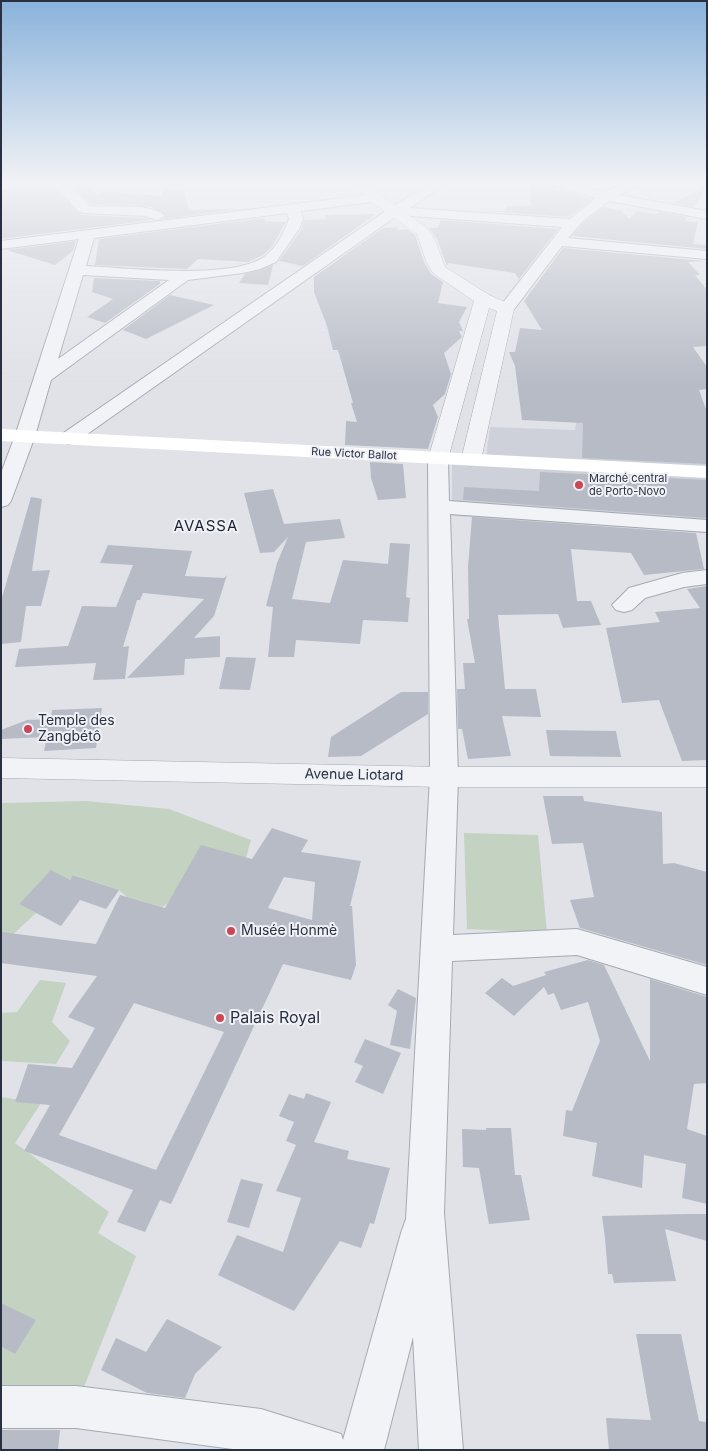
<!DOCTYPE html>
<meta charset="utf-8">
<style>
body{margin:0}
#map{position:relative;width:708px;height:1451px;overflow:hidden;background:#e0e2e8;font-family:Inter,sans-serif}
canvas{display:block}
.frame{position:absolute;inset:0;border:2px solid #29303f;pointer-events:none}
</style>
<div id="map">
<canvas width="708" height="1451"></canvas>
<div class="frame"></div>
</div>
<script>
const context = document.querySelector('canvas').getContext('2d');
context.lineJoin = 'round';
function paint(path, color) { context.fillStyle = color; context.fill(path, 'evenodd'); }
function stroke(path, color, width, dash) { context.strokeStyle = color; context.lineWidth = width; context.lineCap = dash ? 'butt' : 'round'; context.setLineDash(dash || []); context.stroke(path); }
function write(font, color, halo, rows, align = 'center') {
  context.font = font + ' Inter,sans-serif'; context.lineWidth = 4; context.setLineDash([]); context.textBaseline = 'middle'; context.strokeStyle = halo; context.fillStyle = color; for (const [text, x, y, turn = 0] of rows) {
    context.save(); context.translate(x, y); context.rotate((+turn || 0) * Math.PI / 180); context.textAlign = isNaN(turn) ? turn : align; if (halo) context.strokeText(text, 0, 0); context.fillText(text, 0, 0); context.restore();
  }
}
paint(new Path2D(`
 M 577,417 L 707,424 L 707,533 L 452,516 L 452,463 L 485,465 L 490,427 L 575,430 Z`), '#ced1da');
paint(new Path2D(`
 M 86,801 L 169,809 L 251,840 L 246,858 L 162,907 L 127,897 L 119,890 L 74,875 L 69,880 L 51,871 L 19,904 L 36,913 L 5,942 L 1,941 L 1,805 L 3,803 Z
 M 464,833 L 538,835 L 547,933 L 467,929 Z
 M 40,980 L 66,983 L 52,1022 L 70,1041 L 56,1064 L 1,1061 L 1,1013 L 17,1012 Z
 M 1,1097 L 41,1103 L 15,1143 L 109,1212 L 98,1233 L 136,1256 L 76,1407 L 1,1407 Z`), '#c4d2c1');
paint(new Path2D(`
 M 47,183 L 51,188 L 55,188 L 77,212 L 82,215 L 144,218 L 152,220 L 1,239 L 1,189 Z
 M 86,183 L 97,195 L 101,191 L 160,196 L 165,189 L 184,190 L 189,210 L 240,209 L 164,219 L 166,215 L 152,207 L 130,205 L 91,204 L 71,185 Z
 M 531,183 L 553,183 L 555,188 L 592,199 L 569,217 L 485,211 L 504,211 L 507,206 L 530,206 Z
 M 707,184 L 707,187 L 694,207 L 674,203 Z
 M 604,207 L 621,211 L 629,219 L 637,211 L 655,214 L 659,212 L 687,217 L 684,221 L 698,222 L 693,244 L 707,245 L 707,249 L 572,236 L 583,223 Z
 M 376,214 L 303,266 L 279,261 L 301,230 L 304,220 L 326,219 L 325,215 Z
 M 264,218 L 265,221 L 286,222 L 271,248 L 263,255 L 248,262 L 198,259 L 187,269 L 95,265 L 99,239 Z
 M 441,220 L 558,229 L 519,279 L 515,273 L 448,263 L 447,266 L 437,239 L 429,228 L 437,228 Z
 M 397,227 L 398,230 L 407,229 L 415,235 L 424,262 L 431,274 L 443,282 L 438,303 L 467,307 L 459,322 L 463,331 L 459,331 L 462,337 L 444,353 L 451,374 L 445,394 L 433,405 L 438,417 L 428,449 L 345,445 L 346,421 L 357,422 L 351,403 L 353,403 L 338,350 L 333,350 L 327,326 L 314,292 L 314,277 L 383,228 Z
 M 76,241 L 73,251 L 55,265 L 7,250 Z
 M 563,248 L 705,261 L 688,262 L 700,275 L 695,275 L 707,290 L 707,346 L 693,347 L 707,367 L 707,389 L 699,390 L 707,412 L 707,464 L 582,458 L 583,423 L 522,420 L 515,366 L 509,352 L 515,352 L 520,328 L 542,330 L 524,301 Z
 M 273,265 L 268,285 L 239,283 L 245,274 Z
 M 94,278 L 160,281 L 160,284 L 105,323 L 87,317 L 113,299 L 92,292 Z
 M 170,295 L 214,305 L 146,339 L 123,330 Z
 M 370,462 L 403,464 L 406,498 L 378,500 L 371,478 Z
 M 540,472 L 707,480 L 707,518 L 463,500 L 464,487 L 539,491 Z
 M 273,489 L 284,524 L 340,519 L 345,538 L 306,542 L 292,599 L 330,603 L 343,560 L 388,564 L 390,543 L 410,544 L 406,597 L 410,598 L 408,622 L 363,620 L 360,644 L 296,640 L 294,657 L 268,657 L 273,607 L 266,606 L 277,563 L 288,537 L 274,552 L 260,553 L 244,493 Z
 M 31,497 L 42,499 L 32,571 L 50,570 L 41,606 L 26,606 L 21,642 L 1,644 L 1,601 Z
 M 472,517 L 696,533 L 704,569 L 644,575 L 631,553 L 571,549 L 577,601 L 591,601 L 601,625 L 563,628 L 558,614 L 498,615 L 505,689 L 536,689 L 541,717 L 502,716 L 511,756 L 468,759 L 462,729 L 458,729 L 457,689 L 465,689 L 463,663 L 475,663 L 467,619 L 469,619 L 468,567 Z
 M 108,545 L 192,551 L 185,576 L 224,578 L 227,575 L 214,616 L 194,638 L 220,636 L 220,657 L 185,659 L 184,675 L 127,678 L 204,599 L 143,593 L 140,600 L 137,600 L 123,647 L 129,646 L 125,679 L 93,680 L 96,663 L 15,667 L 19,649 L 68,646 L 82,606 L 116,607 L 133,565 L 100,563 Z
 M 707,586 L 707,760 L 682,761 L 659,700 L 622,703 L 606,628 L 660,622 L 655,612 L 700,608 L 687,589 Z
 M 226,657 L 256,658 L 250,690 L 219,689 Z
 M 401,692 L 428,692 L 428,714 L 361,756 L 328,757 L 331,737 Z
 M 102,708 L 96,748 L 44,751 L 47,737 L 1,739 L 1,730 L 27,720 L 51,719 L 52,710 Z
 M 546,730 L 616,731 L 621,757 L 550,756 Z
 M 543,796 L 583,796 L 584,801 L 662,812 L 663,864 L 674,863 L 707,872 L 707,965 L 580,928 L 570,900 L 594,897 L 583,843 L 552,844 Z
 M 272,828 L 308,840 L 301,852 L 361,861 L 350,906 L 352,906 L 356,965 L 351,980 L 283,964 L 171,1204 L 160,1200 L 145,1232 L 117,1222 L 133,1190 L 24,1151 L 50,1105 L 15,1102 L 28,1064 L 72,1068 L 95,1028 L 68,1017 L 97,976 L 1,963 L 1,932 L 96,944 L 120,895 L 165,908 L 201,845 L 252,859 ZM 284,877 L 315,882 L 312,920 L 268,908 ZM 134,1003 L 224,1032 L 156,1170 L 59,1135 Z
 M 51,870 L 70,880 L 73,875 L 119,890 L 106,909 L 80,900 L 61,926 L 19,904 Z
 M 588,960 L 604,965 L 650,1061 L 650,979 L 707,997 L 707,1083 L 694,1084 L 687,1129 L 707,1136 L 707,1204 L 682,1198 L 686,1164 L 644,1155 L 642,1188 L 592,1176 L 597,1143 L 563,1136 L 566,1110 L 572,1111 L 600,1041 L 588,1002 L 561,1010 L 554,993 L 548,995 L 544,987 L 514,1016 L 485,993 L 502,978 L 513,986 L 546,975 L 544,972 Z
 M 398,989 L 416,998 L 410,1049 L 390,1045 L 397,1011 L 388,1005 Z
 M 365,1039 L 401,1053 L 383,1094 L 355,1082 L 363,1066 L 354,1062 Z
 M 306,1093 L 331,1102 L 314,1142 L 349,1151 L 347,1159 L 390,1168 L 374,1224 L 370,1223 L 361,1248 L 340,1241 L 294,1311 L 218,1275 L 237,1235 L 283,1252 L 301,1198 L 276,1191 L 296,1145 L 286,1141 L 294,1122 L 279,1116 L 289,1094 L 304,1099 Z
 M 486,1128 L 511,1128 L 515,1175 L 521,1175 L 530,1220 L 489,1224 L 479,1168 L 463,1167 L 462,1129 L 486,1130 Z
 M 241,1179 L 263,1184 L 249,1228 L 227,1222 Z
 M 688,1214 L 707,1214 L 707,1241 L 665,1229 L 676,1281 L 614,1283 L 612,1274 L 608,1274 L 605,1238 L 602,1216 Z
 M 1,1303 L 36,1320 L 15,1354 L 1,1346 Z
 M 167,1319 L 222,1347 L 195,1374 L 185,1398 L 147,1393 L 101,1370 L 116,1338 L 146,1352 Z
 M 636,1334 L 681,1334 L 699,1421 L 707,1422 L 707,1450 L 609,1450 L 606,1418 L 651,1420 Z
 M 1,1430 L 60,1430 L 58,1450 L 1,1450 Z`), '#b7bbc5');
const minor = new Path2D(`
 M 53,183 L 66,183 L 90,206 C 107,207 155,203 165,216 L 158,220 L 144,216 L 83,213 L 78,211 Z
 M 432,183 L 447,183 L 410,208 L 570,219 L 596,198 L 556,186 L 555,183 L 574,183 L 605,192 L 623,183 L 639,183 L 638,186 L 619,195 L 707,211 L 707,219 L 609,201 L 582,222 L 568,238 L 707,251 L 707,259 L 562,246 L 512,312 L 500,312 L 498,309 L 562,227 L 398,215 L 76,442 L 69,444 L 62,442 L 59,438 L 62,434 L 390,208 Z
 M 375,194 L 382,198 L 380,201 L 301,211 L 303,219 L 299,229 L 276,262 L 260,269 L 243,273 L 188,280 L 51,380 L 35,436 L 11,501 L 8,505 L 1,507 L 1,473 L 15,436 L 79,239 L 1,249 L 1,241 ZM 287,213 L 289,219 C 284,232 276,249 264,257 C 230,280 127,268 86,266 L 94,238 ZM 83,275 L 169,280 L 58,359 Z
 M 438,453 L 445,455 L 448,459 L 449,501 L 707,520 L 707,532 L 450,514 L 458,777 L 453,935 L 577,929 L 707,967 L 707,995 L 577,955 L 452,961 L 444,1213 L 463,1450 L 419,1450 L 413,1337 L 384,1450 L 240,1450 L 76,1428 L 1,1428 L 1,1386 L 76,1386 L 261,1409 L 341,1434 L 343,1440 L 401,1233 L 406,1219 L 430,777 L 428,459 L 431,455 Z
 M 707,570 L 707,584 L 684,587 L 645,598 L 632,610 L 624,612 L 616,610 L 612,605 L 629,588 L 682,573 Z`);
const tertiary = new Path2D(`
 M 356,183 L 370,183 L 378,194 L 427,228 L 435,240 L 445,267 L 489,295 L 512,305 L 514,309 L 481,460 L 478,464 L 471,466 L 464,464 L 461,460 L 497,311 L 489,308 L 448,459 L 445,463 L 438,465 L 431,463 L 428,459 L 474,301 L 433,273 L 426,261 L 417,234 L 368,200 Z
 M 1,758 L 444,767 L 707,767 L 707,787 L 444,787 L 1,778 Z`);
stroke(minor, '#a5a9b2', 2);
stroke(tertiary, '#a5a9b2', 1);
paint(minor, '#f2f3f7');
paint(tertiary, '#f2f3f7');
paint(new Path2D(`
 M 1,429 L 707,466 L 707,478 L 1,441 Z`), '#fff');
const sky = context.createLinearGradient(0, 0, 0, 386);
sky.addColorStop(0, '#89b2db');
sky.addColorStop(0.47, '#f1f2f5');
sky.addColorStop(1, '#f1f2f500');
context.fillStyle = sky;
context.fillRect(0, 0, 708, 386);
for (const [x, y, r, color] of [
 [579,485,5,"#c94855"],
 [28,729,5,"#c94855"],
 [231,931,5,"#c94855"],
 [220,1018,5,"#c94855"]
]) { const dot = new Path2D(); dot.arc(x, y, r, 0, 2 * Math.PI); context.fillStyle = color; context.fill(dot); stroke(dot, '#eff1f6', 2); }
write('11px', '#29303f', '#eff1f6', [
 ["Rue Victor Ballot",354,454,3]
]);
write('11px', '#29303f', '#eff1f6', [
 ["Marché central",589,479],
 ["de Porto-Novo",589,492]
], 'left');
write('14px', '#29303f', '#eff1f6', [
 ["Temple des",38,721],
 ["Zangbétô",38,737],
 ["Musée Honmè",241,931]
], 'left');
write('14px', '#29303f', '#eff1f6', [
 ["Avenue Liotard",354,775,1]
]);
context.letterSpacing = '1px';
write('15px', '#1b2130', '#eff1f6', [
 ["AVASSA",206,526]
]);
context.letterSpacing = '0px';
write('16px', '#29303f', '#eff1f6', [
 ["Palais Royal",230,1018]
], 'left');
</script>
